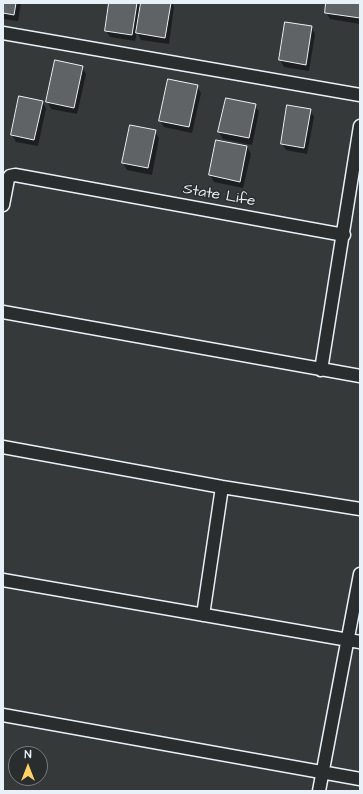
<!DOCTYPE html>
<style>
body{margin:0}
#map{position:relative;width:363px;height:794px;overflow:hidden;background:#35393a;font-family:"Architects Daughter",sans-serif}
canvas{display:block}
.frame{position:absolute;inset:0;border:4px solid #e8f1f8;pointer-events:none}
.north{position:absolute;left:8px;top:746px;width:40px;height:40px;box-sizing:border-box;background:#2a2d2e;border:1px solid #767b7f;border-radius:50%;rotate:0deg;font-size:11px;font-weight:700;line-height:16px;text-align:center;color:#e8f1f8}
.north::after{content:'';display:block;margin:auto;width:14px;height:18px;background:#ffd166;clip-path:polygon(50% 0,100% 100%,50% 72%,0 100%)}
</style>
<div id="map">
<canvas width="363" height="794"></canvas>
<div class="frame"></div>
<div class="north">N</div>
</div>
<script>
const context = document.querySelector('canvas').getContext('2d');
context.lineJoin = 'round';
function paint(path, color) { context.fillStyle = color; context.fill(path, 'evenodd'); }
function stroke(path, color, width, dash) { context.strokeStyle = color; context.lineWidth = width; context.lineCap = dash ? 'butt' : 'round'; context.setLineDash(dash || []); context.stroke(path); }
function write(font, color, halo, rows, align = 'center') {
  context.font = font + ' "Architects Daughter",sans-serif'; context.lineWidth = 3; context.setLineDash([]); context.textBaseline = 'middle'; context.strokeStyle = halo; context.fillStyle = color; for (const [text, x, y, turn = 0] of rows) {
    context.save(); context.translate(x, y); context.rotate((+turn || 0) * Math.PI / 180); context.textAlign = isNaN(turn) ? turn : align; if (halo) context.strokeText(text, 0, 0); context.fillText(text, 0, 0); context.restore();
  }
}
paint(new Path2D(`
 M 3,3 L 21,3 L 18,21 L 3,19 Z
 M 110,3 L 172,3 L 174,7 L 169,44 L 141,40 L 137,32 L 135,41 L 110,37 L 106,31 Z
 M 327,3 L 360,3 L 360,24 L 330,19 L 326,12 Z
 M 286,23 L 311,27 L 315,34 L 309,71 L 284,67 L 280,60 Z
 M 82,67 L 86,74 L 77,114 L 51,109 L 48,102 Z
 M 197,86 L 201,93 L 192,133 L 164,127 L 160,121 Z
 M 42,101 L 46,108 L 38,146 L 16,142 L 12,135 Z
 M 255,105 L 259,112 L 252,145 L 223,139 L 219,132 Z
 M 310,110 L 314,117 L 307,154 L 286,150 L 282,144 Z
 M 155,131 L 159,138 L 152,175 L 127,170 L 123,163 Z
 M 247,147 L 251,154 L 243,188 L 214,182 L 210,175 Z`), '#0007');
const building = new Path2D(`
 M 3,3 L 16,3 L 14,15 L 3,13 Z
 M 109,3 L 137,3 L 132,35 L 105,31 Z
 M 141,3 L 171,3 L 165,38 L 136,33 Z
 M 326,3 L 360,3 L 360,18 L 325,13 Z
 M 285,22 L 312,26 L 306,65 L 279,60 Z
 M 55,60 L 83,66 L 74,108 L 46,102 Z
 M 168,79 L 198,85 L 189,127 L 159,121 Z
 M 19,96 L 43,101 L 34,140 L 11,135 Z
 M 226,98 L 256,104 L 249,138 L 218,132 Z
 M 287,105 L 311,109 L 304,148 L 281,144 Z
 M 130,125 L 156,130 L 148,168 L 122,163 Z
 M 216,140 L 247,146 L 240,182 L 209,175 Z`);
paint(building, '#5f6365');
stroke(building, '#e8f1f8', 1);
const minor = new Path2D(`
 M 3,33 L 360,95
 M 3,205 L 8,179 L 10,176 L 15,175 L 344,235
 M 3,312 L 360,376
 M 321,370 L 360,126
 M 3,447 L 222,487 L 360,509
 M 3,580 L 360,642
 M 203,615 L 222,487
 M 3,715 L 360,779
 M 319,791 L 360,574`);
stroke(minor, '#e8f1f8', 15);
stroke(minor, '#2a2d2e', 12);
write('15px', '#e8f1f8', '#2a2d2e', [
 ["State Life",219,196,10]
]);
</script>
